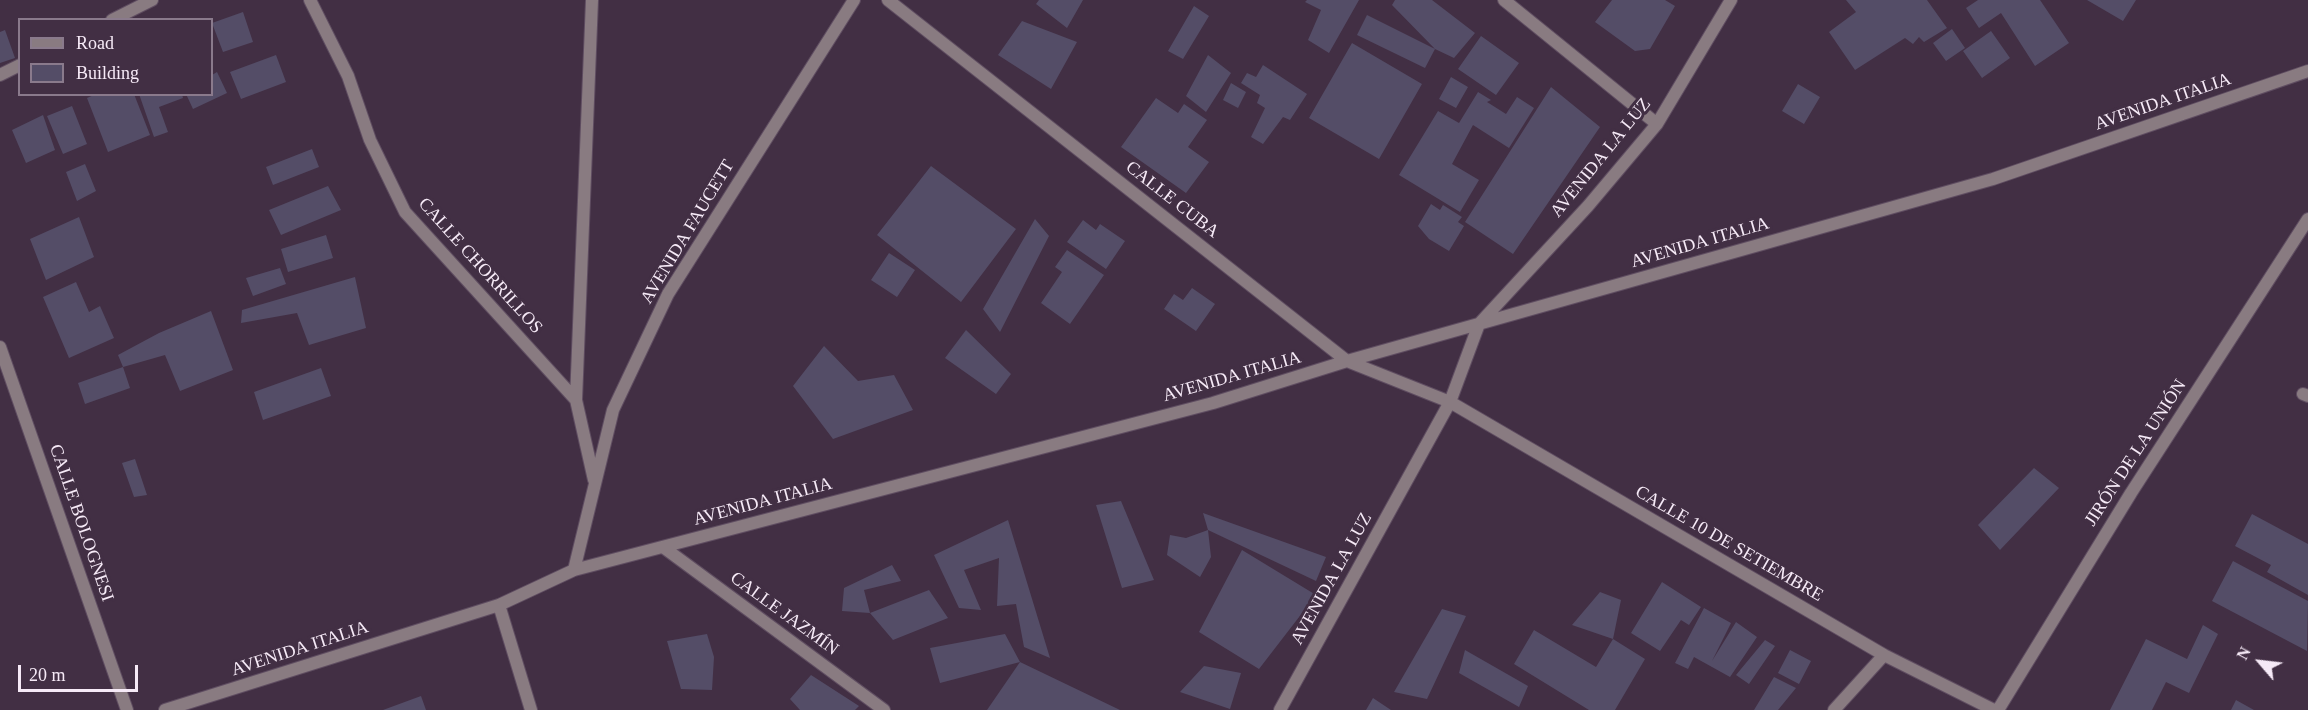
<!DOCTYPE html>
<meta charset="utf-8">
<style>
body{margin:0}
#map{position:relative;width:2308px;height:710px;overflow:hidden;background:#422f44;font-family:Georgia,serif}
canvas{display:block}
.legend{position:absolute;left:18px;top:18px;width:195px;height:78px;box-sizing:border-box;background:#422f44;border:2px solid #8a7a8c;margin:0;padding:8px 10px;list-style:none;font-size:18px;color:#f6eaf7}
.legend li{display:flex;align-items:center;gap:12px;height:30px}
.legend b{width:30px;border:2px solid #8a7a8c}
.north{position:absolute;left:2230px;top:632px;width:60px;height:60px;-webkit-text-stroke:4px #422f44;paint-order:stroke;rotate:298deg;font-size:16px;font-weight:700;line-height:24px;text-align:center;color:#f6eaf7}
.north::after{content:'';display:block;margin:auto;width:21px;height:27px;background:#f6eaf7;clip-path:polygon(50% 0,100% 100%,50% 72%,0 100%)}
.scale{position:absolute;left:18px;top:665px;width:120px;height:27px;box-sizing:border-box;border:3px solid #f6eaf7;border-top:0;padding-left:8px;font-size:18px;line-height:21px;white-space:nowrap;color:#f6eaf7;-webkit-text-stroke:4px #422f44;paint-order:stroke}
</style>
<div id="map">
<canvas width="2308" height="710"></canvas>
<ul class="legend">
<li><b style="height:8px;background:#897b81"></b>Road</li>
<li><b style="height:16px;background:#544d67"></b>Building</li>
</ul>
<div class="north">N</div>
<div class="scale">20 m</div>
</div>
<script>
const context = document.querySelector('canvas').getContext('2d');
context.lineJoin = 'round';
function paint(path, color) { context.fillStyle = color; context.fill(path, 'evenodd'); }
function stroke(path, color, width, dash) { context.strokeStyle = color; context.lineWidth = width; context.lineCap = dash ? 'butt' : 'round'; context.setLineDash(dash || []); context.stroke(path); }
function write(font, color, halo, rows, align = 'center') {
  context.font = font + ' Georgia,serif'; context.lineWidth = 6; context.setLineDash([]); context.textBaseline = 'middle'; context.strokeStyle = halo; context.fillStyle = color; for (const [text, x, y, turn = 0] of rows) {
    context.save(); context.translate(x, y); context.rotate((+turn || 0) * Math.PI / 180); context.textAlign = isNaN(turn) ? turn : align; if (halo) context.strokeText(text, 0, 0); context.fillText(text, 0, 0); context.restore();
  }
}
paint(new Path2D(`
 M 1039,0 L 1083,0 L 1067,28 L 1036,4 Z
 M 1307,0 L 1359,0 L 1329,53 L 1308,40 L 1321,10 L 1305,2 Z
 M 1395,0 L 1432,0 L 1475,33 L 1454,58 L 1435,49 L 1392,5 Z
 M 1612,0 L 1665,0 L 1675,6 L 1650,49 L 1635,51 L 1595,22 Z
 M 1846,0 L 1927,0 L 1947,28 L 1924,42 L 1919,37 L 1913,44 L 1905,38 L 1855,70 L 1829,32 L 1856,12 Z
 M 1978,0 L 2040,0 L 2069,43 L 2035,66 L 2001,13 L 1979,28 L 1966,8 Z
 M 2087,0 L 2136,0 L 2123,21 Z
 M 1194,6 L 1209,16 L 1183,59 L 1168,51 Z
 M 243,12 L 253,42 L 223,52 L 212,23 Z
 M 1367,15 L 1435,49 L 1425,68 L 1357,35 Z
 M 1022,21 L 1077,42 L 1051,89 L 998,55 Z
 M 1952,29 L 1965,48 L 1946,61 L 1933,43 Z
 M 5,30 L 15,58 L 0,63 L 0,32 Z
 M 1991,31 L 2010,58 L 1982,78 L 1963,51 Z
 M 1481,36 L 1519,63 L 1496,95 L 1458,69 Z
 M 1352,43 L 1422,84 L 1379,159 L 1309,118 Z
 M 276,55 L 286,82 L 241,99 L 230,72 Z
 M 1208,55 L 1231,73 L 1206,112 L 1186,96 Z
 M 1263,65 L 1307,94 L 1290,120 L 1283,117 L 1263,144 L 1251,137 L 1265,108 L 1257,103 L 1260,95 L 1241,83 L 1247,73 L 1256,77 Z
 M 217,72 L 227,93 L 193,109 L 186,94 L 212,94 L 212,75 Z
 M 1451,77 L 1468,87 L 1456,108 L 1439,99 Z
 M 1231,83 L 1246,92 L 1238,108 L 1223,100 Z
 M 1798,84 L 1820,97 L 1804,124 L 1782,111 Z
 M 1551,87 L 1600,127 L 1513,254 L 1465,222 Z
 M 1478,92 L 1491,100 L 1487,102 L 1506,114 L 1517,97 L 1534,108 L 1509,148 L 1473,125 L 1452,164 L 1479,180 L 1460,212 L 1399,175 L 1438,111 L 1459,123 Z
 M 96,94 L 134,94 L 150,135 L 108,152 L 87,98 Z
 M 139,94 L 182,94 L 183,98 L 159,107 L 168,132 L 154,137 Z
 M 1156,98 L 1178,113 L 1184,104 L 1207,120 L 1188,147 L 1209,162 L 1186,193 L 1121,147 Z
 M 72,106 L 87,144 L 63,154 L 47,116 Z
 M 43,115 L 55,150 L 26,163 L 12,130 Z
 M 312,149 L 319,167 L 273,185 L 266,167 Z
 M 85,164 L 96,191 L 77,201 L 66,172 Z
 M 931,166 L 1016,229 L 961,302 L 877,235 Z
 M 328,186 L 341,210 L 281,235 L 269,210 Z
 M 1431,204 L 1440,210 L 1443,205 L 1462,217 L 1458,222 L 1464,226 L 1449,251 L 1429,239 L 1418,226 Z
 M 79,217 L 94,257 L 46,280 L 30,239 Z
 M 1035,219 L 1049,236 L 1000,332 L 983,309 Z
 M 1083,220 L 1096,230 L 1100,224 L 1125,241 L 1106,269 L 1067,242 Z
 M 326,235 L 333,258 L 288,272 L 281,249 Z
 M 1067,250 L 1104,275 L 1070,324 L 1041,303 L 1062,272 L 1055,267 Z
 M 889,253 L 915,270 L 897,297 L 871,280 Z
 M 280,268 L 286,284 L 253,296 L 246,278 Z
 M 355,277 L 366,328 L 309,345 L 297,313 L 241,323 L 242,310 Z
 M 76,282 L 89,312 L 100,306 L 114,338 L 69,358 L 43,297 Z
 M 1192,288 L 1215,304 L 1196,331 L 1164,309 L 1174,294 L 1183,300 Z
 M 211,311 L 233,370 L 180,391 L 165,355 L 123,367 L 130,388 L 85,404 L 78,383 L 123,367 L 118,355 L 159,333 Z
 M 966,330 L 1011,374 L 996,394 L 945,358 Z
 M 824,346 L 858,381 L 894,375 L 913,410 L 833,439 L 793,386 Z
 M 321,368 L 331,396 L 263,420 L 254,392 Z
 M 135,459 L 147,495 L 134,497 L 122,463 Z
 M 2034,468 L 2059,488 L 2000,550 L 1978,525 Z
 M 1121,501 L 1154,580 L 1122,588 L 1096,505 Z
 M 1203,513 L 1326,557 L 1316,581 L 1208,530 L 1211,557 L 1200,577 L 1167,555 L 1170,535 L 1186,538 L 1208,530 Z
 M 2252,514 L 2308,544 L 2308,595 L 2267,572 L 2271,565 L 2235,546 Z
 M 1008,520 L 1050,658 L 1024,647 L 1016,604 L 997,606 L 999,558 L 964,570 L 981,610 L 959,608 L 934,555 Z
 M 1242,550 L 1316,595 L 1259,669 L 1199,632 Z
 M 2233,561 L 2308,601 L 2307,651 L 2212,601 Z
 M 892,565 L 901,581 L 864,590 L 870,613 L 842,611 L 844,588 Z
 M 1662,582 L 1701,607 L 1689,625 L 1681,620 L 1660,651 L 1631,633 Z
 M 929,590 L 948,618 L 893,640 L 870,613 Z
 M 1600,592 L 1621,600 L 1613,639 L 1572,625 Z
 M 1704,608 L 1731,623 L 1712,661 L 1736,622 L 1757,637 L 1730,677 L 1694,657 L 1688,669 L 1675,663 Z
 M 1442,609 L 1466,616 L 1427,699 L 1394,692 Z
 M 2203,625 L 2218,634 L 2189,693 L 2166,682 L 2152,710 L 2110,710 L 2146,639 L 2187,659 Z
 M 1534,630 L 1596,667 L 1613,639 L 1645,659 L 1615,710 L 1589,710 L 1514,664 Z
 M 707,634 L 714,657 L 712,690 L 681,689 L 667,641 Z
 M 1005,634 L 1020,662 L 940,683 L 930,648 Z
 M 1765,640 L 1775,646 L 1749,684 L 1736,675 Z
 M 1465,650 L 1528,686 L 1519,707 L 1459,673 Z
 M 1790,650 L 1811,661 L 1799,684 L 1778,673 Z
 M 1020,662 L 1120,710 L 987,710 Z
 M 1204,666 L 1241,673 L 1230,709 L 1180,692 Z
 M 811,675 L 859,706 L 855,710 L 800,710 L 790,699 Z
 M 1774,677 L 1796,688 L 1778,710 L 1754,710 Z
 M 421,696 L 426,710 L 383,710 Z
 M 1373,698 L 1391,710 L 1366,710 Z
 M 2236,700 L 2254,710 L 2231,710 Z`), '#544d67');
const lane = new Path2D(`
 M 2303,394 L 2308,396`);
const street = new Path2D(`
 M 310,0 L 348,76 L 370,140 L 405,212 L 576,400 L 594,480
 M 888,0 L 1347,361 L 1450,402 L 1884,655 L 1994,710
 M 1504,0 L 1657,124
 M 112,20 L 152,0
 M 0,75 L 20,65
 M 0,347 L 127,710
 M 576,400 L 592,0
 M 663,547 L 884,710
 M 574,570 L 613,410 L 668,294 L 854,0
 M 499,605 L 531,710
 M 165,710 L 499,605 L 574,570 L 1213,403 L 1347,361 L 1993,179 L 2308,71
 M 1280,710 L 1450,402 L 1479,324 L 1588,206 L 1657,124 L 1731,0
 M 1834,710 L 1884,655
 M 1998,710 L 2131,493 L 2308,219`);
stroke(lane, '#5f4d61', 14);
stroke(street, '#5f4d61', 14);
stroke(lane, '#897b81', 12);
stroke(street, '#897b81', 12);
write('18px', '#f6eaf7', '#422f44', [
 ["AVENIDA ITALIA",2163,102,-19],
 ["AVENIDA LA LUZ",1601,158,-51],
 ["CALLE CUBA",1172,200,38],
 ["AVENIDA FAUCETT",688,232,-59],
 ["AVENIDA ITALIA",1700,243,-16],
 ["CALLE CHORRILLOS",480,266,48],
 ["AVENIDA ITALIA",1232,377,-16],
 ["JIRÓN DE LA UNIÓN",2136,453,-57],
 ["AVENIDA ITALIA",763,502,-15],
 ["CALLE BOLOGNESI",81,523,71],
 ["CALLE 10 DE SETIEMBRE",1729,544,30],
 ["AVENIDA LA LUZ",1332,579,-61],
 ["CALLE JAZMÍN",784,614,36],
 ["AVENIDA ITALIA",300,649,-18]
]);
</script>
